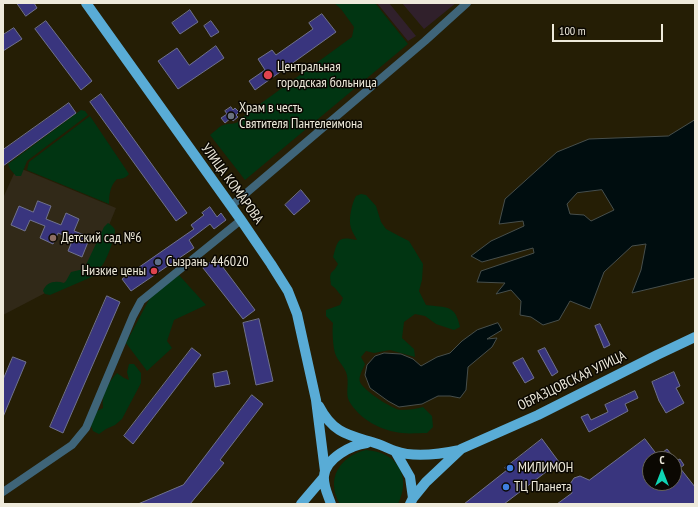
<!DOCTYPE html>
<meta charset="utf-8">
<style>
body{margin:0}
#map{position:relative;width:698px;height:507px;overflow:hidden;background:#251e05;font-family:"PT Sans Narrow",sans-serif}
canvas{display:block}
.frame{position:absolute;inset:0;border:4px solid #eeeadb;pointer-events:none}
.north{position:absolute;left:642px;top:451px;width:40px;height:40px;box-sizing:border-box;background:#0b0802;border:1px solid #666259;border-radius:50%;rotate:0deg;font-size:11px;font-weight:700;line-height:16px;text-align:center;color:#eeeadb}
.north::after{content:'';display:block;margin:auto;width:14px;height:18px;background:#0fd5b4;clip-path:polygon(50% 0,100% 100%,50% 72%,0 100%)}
.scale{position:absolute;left:552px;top:24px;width:111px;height:18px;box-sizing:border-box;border:2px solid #eeeadb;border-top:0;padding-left:5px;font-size:12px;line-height:14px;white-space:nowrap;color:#eeeadb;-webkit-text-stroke:3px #0b0802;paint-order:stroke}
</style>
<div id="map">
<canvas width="698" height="507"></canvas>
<div class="frame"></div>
<div class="north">С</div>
<div class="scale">100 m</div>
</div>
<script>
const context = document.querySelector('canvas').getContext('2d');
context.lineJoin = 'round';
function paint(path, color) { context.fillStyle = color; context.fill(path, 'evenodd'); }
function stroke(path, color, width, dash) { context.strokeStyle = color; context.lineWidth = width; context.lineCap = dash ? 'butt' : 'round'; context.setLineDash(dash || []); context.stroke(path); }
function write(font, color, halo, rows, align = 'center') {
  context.font = font + ' "PT Sans Narrow",sans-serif'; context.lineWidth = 3; context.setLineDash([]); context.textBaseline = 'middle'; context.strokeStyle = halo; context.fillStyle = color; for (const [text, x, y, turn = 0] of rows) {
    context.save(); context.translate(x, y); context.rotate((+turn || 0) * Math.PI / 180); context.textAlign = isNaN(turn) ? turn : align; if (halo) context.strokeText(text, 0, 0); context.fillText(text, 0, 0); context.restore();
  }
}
paint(new Path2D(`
 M 377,3 L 389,3 L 416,36 L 408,41 Z
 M 402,3 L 456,3 L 424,29 Z`), '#30202b');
paint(new Path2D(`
 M 17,167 L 116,208 L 91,269 L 3,315 L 3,198 Z`), '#312918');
paint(new Path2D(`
 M 334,3 L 375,3 L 408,44 L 245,180 L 210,135 C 214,132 218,128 221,126 C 231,121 236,128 245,115 L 352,37 L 354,27 L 341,9 Z
 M 81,110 L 85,111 L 88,115 L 27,161 L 21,176 L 16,176 L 10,169 L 8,164 Z
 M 90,116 L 129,174 C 126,178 122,179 117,179 C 110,186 109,195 109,204 L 27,170 L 29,162 Z
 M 361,194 L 366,195 L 376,206 L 381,222 L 386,229 L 399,236 L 409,241 L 423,264 L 422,280 L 419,291 L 426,305 C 447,308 455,304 460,327 L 454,330 L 436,324 L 425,316 L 415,314 L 404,322 L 402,338 L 414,349 L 415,357 L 390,350 L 374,353 L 366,351 L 361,357 L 365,364 C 363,369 358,377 360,382 C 363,390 393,410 401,410 C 409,410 416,409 423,407 L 432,416 L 433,427 L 427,433 C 419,433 410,434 402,433 C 382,431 360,420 349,401 C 345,393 350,382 346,372 C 343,365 337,360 335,353 C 333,347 332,330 333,323 L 326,316 L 326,310 L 340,305 L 343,298 L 335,288 L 331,285 L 330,277 L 331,273 L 335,269 L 338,264 L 333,257 C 338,239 338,236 357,240 C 355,236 352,232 351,228 C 348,220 352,203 356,196 Z
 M 108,223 C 111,225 114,227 115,230 C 115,238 106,262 101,267 C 100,269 98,269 96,270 L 93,276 L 87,279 L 50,295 L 45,294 L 43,291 C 46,282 55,280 64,283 L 66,281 L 71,272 L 84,269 L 104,227 Z
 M 179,275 L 206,305 L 174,320 L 167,341 L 172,348 L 147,371 L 126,343 L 152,294 Z
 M 129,364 L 134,364 L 141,373 L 141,383 L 122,419 L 115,425 L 106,429 L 99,434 L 93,431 L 90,423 L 95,412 L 103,408 C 101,394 108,383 117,373 L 124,378 L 129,380 L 127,372 Z
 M 366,450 C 397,452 412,476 398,504 L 340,504 C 325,479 340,456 366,450 Z`), '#013512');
const water = new Path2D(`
 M 695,120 L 695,278 L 632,293 L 641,270 L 646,244 L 632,246 L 604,272 L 590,309 L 570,301 L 559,320 L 543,325 L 531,317 L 520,315 L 521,301 L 511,290 L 496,294 L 505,283 L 477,282 L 481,271 L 534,253 L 533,248 L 482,262 L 471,256 L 491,241 L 524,226 L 523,221 L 499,224 L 505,199 L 557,152 L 589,139 L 668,136 ZM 602,190 L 614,210 L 591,221 L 584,215 L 570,214 L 567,204 L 577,193 Z
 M 498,323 L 502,330 L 487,339 L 497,338 L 492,347 L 468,367 L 466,390 L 460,398 L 450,396 L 438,396 L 422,404 L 399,407 L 388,401 L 370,388 L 365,375 L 367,365 L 375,356 L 384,353 L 401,354 L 413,359 L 421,366 L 437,357 L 450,353 L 462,341 L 477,330 Z`);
paint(water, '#000d0f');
stroke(water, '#474f4c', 1);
const building = new Path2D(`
 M 17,3 L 34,3 L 37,8 L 26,16 Z
 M 190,10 L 198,22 L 180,34 L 172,23 Z
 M 322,14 L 336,32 L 255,90 L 249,81 L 265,70 L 258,59 L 272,50 L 276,55 L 313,29 L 309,23 Z
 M 46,21 L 92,81 L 81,90 L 35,29 Z
 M 211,21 L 219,32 L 211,37 L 204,26 Z
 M 14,28 L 22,39 L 3,51 L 3,35 Z
 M 216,46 L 224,58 L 178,89 L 158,61 L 177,48 L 189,65 Z
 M 101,94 L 187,213 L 176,221 L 90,102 Z
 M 69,103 L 76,113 L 3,166 L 3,150 Z
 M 231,107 L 233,110 L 235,108 L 239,112 L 236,115 L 238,117 L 233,121 L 231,118 L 225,123 L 221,118 L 227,114 L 225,111 Z
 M 301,190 L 310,201 L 294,215 L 285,205 Z
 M 38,201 L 51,206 L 46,219 L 61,225 L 66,213 L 79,219 L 74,231 L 90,237 L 82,257 L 68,251 L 73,239 L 58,233 L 53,244 L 40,238 L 45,226 L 30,220 L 25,231 L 11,225 L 19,206 L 33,212 Z
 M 210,207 L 217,217 L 221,213 L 226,220 L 214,229 L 210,224 L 189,240 L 194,248 L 131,291 L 122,279 L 194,229 L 191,225 L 204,215 L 202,213 Z
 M 216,258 L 255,310 L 243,319 L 203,268 Z
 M 107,296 L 120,302 L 63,433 L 50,427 Z
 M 259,319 L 273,381 L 256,385 L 243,323 Z
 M 600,324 L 610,345 L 604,348 L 595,326 Z
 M 192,348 L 201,355 L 133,444 L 124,436 Z
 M 545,348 L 558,372 L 552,376 L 538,351 Z
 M 13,357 L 26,362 L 3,417 L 3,380 Z
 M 523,358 L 534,378 L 525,383 L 513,363 Z
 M 227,371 L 230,384 L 215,387 L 213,374 Z
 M 674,372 L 680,386 L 676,388 L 684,403 L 666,413 L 659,401 L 652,382 Z
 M 635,391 L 638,398 L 625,404 L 628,411 L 589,432 L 581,417 L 588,414 L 591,420 L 608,412 L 605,405 Z
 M 252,395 L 263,404 L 220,460 L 224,463 L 190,504 L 138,504 L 183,485 Z
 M 542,439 L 559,462 L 504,504 L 464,504 L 507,470 L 505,468 Z
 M 645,439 L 658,456 L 667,449 L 675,459 L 650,459 L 650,483 L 674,483 L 674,459 L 676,461 L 680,459 L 684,465 L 680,468 L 695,487 L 695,504 L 557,504 L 572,493 L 570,484 L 574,478 L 580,476 L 589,480 Z`);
paint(building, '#39357e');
stroke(building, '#70728d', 1);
stroke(new Path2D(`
 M 231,206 L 425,41 L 467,3
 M 3,492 L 72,445 L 86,428 L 133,316 L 141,301 L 241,220`), '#3f6579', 8);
stroke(new Path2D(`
 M 86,3 L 241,220 L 271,264 L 288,291 L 297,314 L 316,400 L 325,471
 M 319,406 C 334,435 350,435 378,444 C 384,446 389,449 395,451 C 414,458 441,454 460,450
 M 395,451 L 410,477 L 413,498
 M 301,504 L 324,477
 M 331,504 C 328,495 323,486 324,476 C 326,458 351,445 367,443
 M 410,504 L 413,498 L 426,482 L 461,449 L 538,415 L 657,355 L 695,337`), '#59acd6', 10);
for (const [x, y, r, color] of [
 [268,75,5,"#e0444e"],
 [231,116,4,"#6b7280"],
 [53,238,4,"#8d6e63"],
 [158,262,4,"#5c6f8a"],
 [154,271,4,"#e0444e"],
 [510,468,4,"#3f7fe0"],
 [506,487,4,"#3f7fe0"]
]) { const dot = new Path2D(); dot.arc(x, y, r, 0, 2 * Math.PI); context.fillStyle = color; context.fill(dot); stroke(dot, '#0b0802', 1.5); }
write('14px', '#eeeadb', '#0b0802', [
 ["Центральная",277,67],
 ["городская больница",277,83],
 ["Храм в честь",239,108],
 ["Святителя Пантелеимона",239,124],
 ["Детский сад №6",61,238],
 ["Сызрань 446020",166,262],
 ["Низкие цены",146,271,"right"],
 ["МИЛИМОН",518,468],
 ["ТЦ Планета",514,487]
], 'left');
write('14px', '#eeeadb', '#0b0802', [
 ["УЛИЦА КОМАРОВА",232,184,54],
 ["ОБРАЗЦОВСКАЯ УЛИЦА",572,381,-26]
]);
</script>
